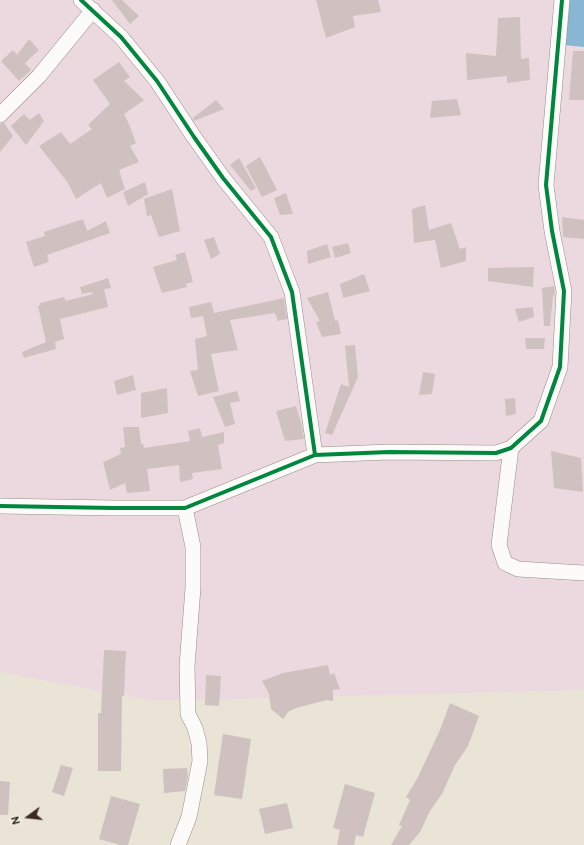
<!DOCTYPE html>
<style>
body{margin:0}
#map{position:relative;width:584px;height:845px;overflow:hidden;background:#e9e4d6;font-family:"Balsamiq Sans",sans-serif}
canvas{display:block}
.north{position:absolute;left:8px;top:797px;width:40px;height:40px;-webkit-text-stroke:3px #f7f3e8;paint-order:stroke;rotate:255deg;font-size:11px;font-weight:700;line-height:16px;text-align:center;color:#3b2a1e}
.north::after{content:'';display:block;margin:auto;width:14px;height:18px;background:#3b2a1e;clip-path:polygon(50% 0,100% 100%,50% 72%,0 100%)}
</style>
<div id="map">
<canvas width="584" height="845"></canvas>
<div class="north">N</div>
</div>
<script>
const context = document.querySelector('canvas').getContext('2d');
context.lineJoin = 'round';
function paint(path, color) { context.fillStyle = color; context.fill(path, 'evenodd'); }
function stroke(path, color, width, dash) { context.strokeStyle = color; context.lineWidth = width; context.lineCap = dash ? 'butt' : 'round'; context.setLineDash(dash || []); context.stroke(path); }
paint(new Path2D(`
 M 0,0 L 584,0 L 584,690 L 155,701 L 0,672 Z`), '#ecd9e0');
paint(new Path2D(`
 M 568,0 L 584,0 L 584,47 L 564,45 Z`), '#88b6d3');
paint(new Path2D(`
 M 112,0 L 122,0 L 139,16 L 130,24 Z
 M 316,0 L 378,0 L 381,12 L 353,16 L 355,27 L 326,38 Z
 M 520,17 L 521,59 L 529,58 L 530,80 L 507,83 L 507,76 L 467,80 L 466,53 L 496,56 L 498,18 Z
 M 29,39 L 39,50 L 25,63 L 31,70 L 19,81 L 1,61 L 13,50 L 17,55 Z
 M 573,51 L 584,51 L 584,100 L 569,100 Z
 M 119,62 L 130,77 L 124,81 L 144,100 L 124,114 L 129,124 L 136,143 L 130,146 L 139,162 L 119,170 L 125,189 L 107,198 L 101,183 L 76,199 L 68,183 L 39,146 L 61,132 L 70,144 L 92,129 L 88,125 L 110,104 L 93,80 Z
 M 457,99 L 461,115 L 430,118 L 432,101 Z
 M 216,100 L 224,109 L 194,121 L 193,118 Z
 M 39,113 L 44,121 L 26,145 L 11,126 L 24,114 L 30,120 Z
 M 4,123 L 13,136 L 0,152 L 0,124 Z
 M 260,157 L 277,190 L 262,197 L 246,166 Z
 M 239,158 L 256,188 L 251,191 L 230,165 Z
 M 145,182 L 148,194 L 128,206 L 123,192 Z
 M 172,189 L 180,231 L 159,237 L 151,215 L 147,216 L 144,199 Z
 M 286,193 L 293,214 L 280,215 L 274,198 Z
 M 425,205 L 429,230 L 451,223 L 460,249 L 466,247 L 466,261 L 441,268 L 435,240 L 414,243 L 412,209 Z
 M 562,217 L 584,220 L 584,239 L 563,237 Z
 M 83,219 L 87,231 L 106,221 L 110,233 L 47,255 L 49,262 L 34,267 L 26,242 L 45,236 L 44,232 Z
 M 214,237 L 220,254 L 211,259 L 204,240 Z
 M 348,243 L 351,253 L 335,258 L 332,247 Z
 M 327,244 L 331,257 L 308,264 L 307,251 Z
 M 185,252 L 193,282 L 186,284 L 187,287 L 162,293 L 153,267 L 177,260 L 175,255 Z
 M 534,267 L 533,287 L 488,281 L 488,268 Z
 M 364,274 L 370,291 L 343,298 L 340,284 Z
 M 108,278 L 111,288 L 104,289 L 108,307 L 60,319 L 64,339 L 55,342 L 56,349 L 24,358 L 22,352 L 46,342 L 38,306 L 41,305 L 40,303 L 64,297 L 66,301 L 93,294 L 92,292 L 82,294 L 80,287 Z
 M 554,286 L 555,295 L 553,296 L 550,326 L 544,326 L 542,288 Z
 M 328,292 L 335,321 L 338,320 L 341,334 L 322,337 L 316,322 L 320,321 L 307,298 Z
 M 284,298 L 287,319 L 278,321 L 275,313 L 230,320 L 238,350 L 211,354 L 219,391 L 198,396 L 190,371 L 198,370 L 195,339 L 207,336 L 203,316 L 191,318 L 189,307 L 211,302 L 214,313 Z
 M 533,307 L 534,317 L 519,322 L 515,309 Z
 M 525,338 L 545,338 L 544,349 L 526,349 Z
 M 355,345 L 358,377 L 332,435 L 325,433 L 341,384 L 349,387 L 345,346 Z
 M 423,372 L 435,374 L 432,394 L 419,395 Z
 M 133,375 L 136,390 L 117,395 L 114,381 Z
 M 167,388 L 168,413 L 141,418 L 141,393 Z
 M 237,391 L 240,401 L 230,403 L 235,424 L 225,427 L 213,397 Z
 M 515,398 L 516,414 L 506,416 L 505,399 Z
 M 296,406 L 301,422 L 304,439 L 285,441 L 276,411 Z
 M 123,427 L 139,427 L 141,444 L 143,444 L 144,448 L 190,441 L 188,431 L 200,428 L 202,437 L 224,432 L 224,443 L 218,445 L 222,469 L 192,473 L 193,479 L 180,482 L 179,465 L 147,469 L 150,491 L 127,493 L 125,483 L 110,490 L 103,462 L 121,454 L 120,448 L 125,447 Z
 M 551,451 L 581,458 L 583,492 L 554,488 Z
 M 104,650 L 126,651 L 124,696 L 122,696 L 121,771 L 98,771 L 98,713 L 101,713 Z
 M 328,665 L 330,675 L 334,673 L 340,689 L 333,690 L 333,701 L 327,700 L 296,708 L 288,712 L 283,719 L 271,709 L 269,694 L 262,681 L 283,673 Z
 M 206,675 L 221,676 L 219,706 L 205,705 Z
 M 450,703 L 479,716 L 468,746 L 455,765 L 442,794 L 430,811 L 420,832 L 409,845 L 391,845 L 402,826 L 399,825 L 410,800 L 406,797 L 417,779 L 440,730 Z
 M 223,734 L 251,739 L 242,799 L 214,795 Z
 M 61,765 L 73,768 L 64,796 L 52,792 Z
 M 187,768 L 188,776 L 185,791 L 164,793 L 163,769 Z
 M 0,781 L 10,782 L 8,815 L 0,815 Z
 M 345,784 L 375,793 L 363,837 L 356,835 L 354,845 L 337,845 L 340,830 L 333,828 Z
 M 111,796 L 140,804 L 128,845 L 120,845 L 99,839 Z
 M 287,803 L 293,828 L 265,834 L 259,809 Z`), '#cec1bf');
const street = new Path2D(`
 M 81,0 L 121,37 L 157,81 L 194,137 L 223,178 L 271,237 L 292,292 L 315,455
 M 0,115 L 39,76 L 93,10
 M 511,448 L 499,545 L 505,563 L 518,569 L 584,573
 M 0,506 L 113,508 L 185,508 L 315,455 L 389,452 L 496,453 L 511,448 L 541,421 L 560,367 L 564,291 L 552,231 L 546,185 L 562,0
 M 178,845 L 189,817 L 200,761 L 199,743 L 195,728 L 188,714 L 187,666 L 193,588 L 193,547 L 185,508`);
stroke(street, '#938e85', 16);
stroke(street, '#fcfbf9', 15);
stroke(new Path2D(`
 M 81,0 L 121,37 L 157,81 L 194,137 L 223,178 L 271,237 L 292,292 L 315,455
 M 0,506 L 113,508 L 185,508 L 315,455 L 389,452 L 496,453 L 511,448 L 541,421 L 560,367 L 564,291 L 552,231 L 546,185 L 562,0`), '#00873e', 4);
</script>
